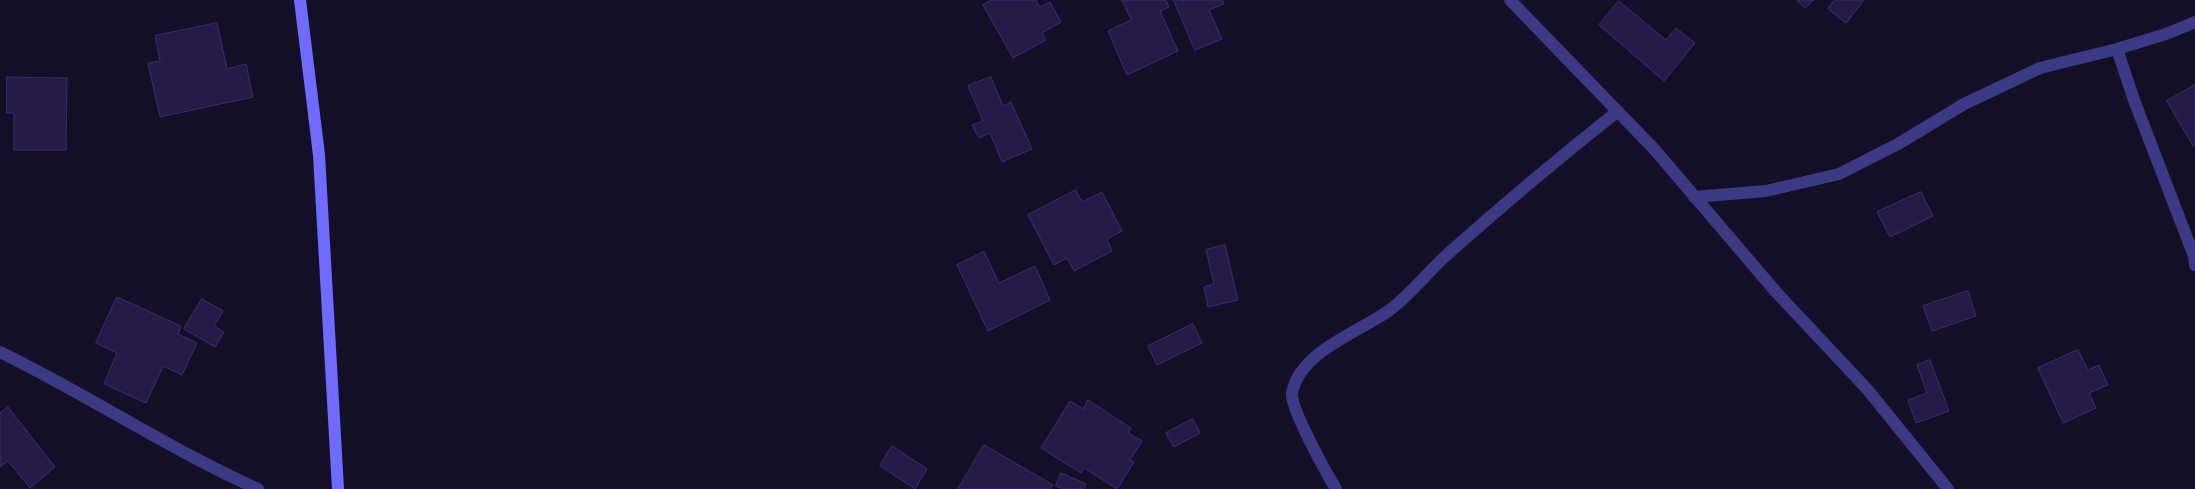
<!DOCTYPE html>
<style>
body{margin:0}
canvas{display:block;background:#130f26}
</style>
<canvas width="2195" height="489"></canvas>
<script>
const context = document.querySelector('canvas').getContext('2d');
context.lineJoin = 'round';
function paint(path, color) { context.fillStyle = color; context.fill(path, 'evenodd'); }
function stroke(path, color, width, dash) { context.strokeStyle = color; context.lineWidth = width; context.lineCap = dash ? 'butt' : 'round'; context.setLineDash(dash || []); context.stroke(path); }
const building = new Path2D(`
 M 992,0 L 1036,0 L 1040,7 L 1050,2 L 1061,22 L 1042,33 L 1046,40 L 1013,58 L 983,5 Z
 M 1122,0 L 1166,0 L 1169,7 L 1160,11 L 1178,51 L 1127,75 L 1108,31 L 1131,20 Z
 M 1174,0 L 1222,0 L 1224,4 L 1209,10 L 1222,39 L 1195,50 Z
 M 1797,0 L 1814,0 L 1805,8 Z
 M 1835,0 L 1864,0 L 1846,23 L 1828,9 Z
 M 1619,1 L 1666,40 L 1676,28 L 1695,43 L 1664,81 L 1599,25 Z
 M 217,23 L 227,69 L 246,64 L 253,97 L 160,117 L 148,63 L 160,61 L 155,36 Z
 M 7,77 L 67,78 L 66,150 L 14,150 L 14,113 L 7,113 Z
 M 991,77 L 1003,106 L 1011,102 L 1032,149 L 1002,162 L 990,133 L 979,138 L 972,125 L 983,121 L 968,86 Z
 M 2195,85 L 2195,145 L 2193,146 L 2167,101 Z
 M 1076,190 L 1082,202 L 1102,192 L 1122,231 L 1107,239 L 1112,251 L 1074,271 L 1067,258 L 1054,265 L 1028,215 Z
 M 1921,192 L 1933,216 L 1890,237 L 1877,212 Z
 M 1225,245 L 1238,300 L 1208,307 L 1204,287 L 1214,284 L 1206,250 Z
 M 984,252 L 999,283 L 1035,266 L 1050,300 L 988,331 L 957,265 Z
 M 1968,291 L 1976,316 L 1932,331 L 1923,306 Z
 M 117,297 L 181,326 L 178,334 L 197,343 L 182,375 L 163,366 L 146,403 L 104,384 L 117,353 L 96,343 Z
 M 202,299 L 223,311 L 214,326 L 224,332 L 215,347 L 184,329 Z
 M 1193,324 L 1202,343 L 1157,365 L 1148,346 Z
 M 2078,350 L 2088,370 L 2099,365 L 2108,385 L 2089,393 L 2096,408 L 2063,423 L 2038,368 Z
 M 1930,360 L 1949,411 L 1916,423 L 1908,400 L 1927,393 L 1917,365 Z
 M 1088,400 L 1131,428 L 1128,433 L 1142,441 L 1130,460 L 1134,462 L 1117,489 L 1084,468 L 1081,473 L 1041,448 L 1070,401 L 1083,409 Z
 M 8,407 L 55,467 L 30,488 L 8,461 L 0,467 L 0,413 Z
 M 1193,419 L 1200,433 L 1174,447 L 1166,433 Z
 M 984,445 L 1053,485 L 1050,489 L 958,489 Z
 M 892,446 L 927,469 L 915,489 L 880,466 Z
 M 1061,473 L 1086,484 L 1084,489 L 1064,489 L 1056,486 Z`);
paint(building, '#241b47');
stroke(building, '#3b2d73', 1);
stroke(new Path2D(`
 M 1510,0 L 1655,150 L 1776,292 L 1867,389 L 1948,489
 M 2117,49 L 2134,100 L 2194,256 L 2195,265
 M 1694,197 L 1766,191 L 1839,174 L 1898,144 L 1964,104 L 2040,68 L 2117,49 L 2166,34 L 2195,22
 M 0,352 C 88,395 169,449 258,489
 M 1336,489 C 1327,474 1290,408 1292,393 C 1299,353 1356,333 1387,312 C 1410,296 1428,271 1450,252 C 1505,203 1560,157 1618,111`), '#3d3a85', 12);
stroke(new Path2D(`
 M 300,0 L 319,155 L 338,489`), '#6f6bff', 12);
</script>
